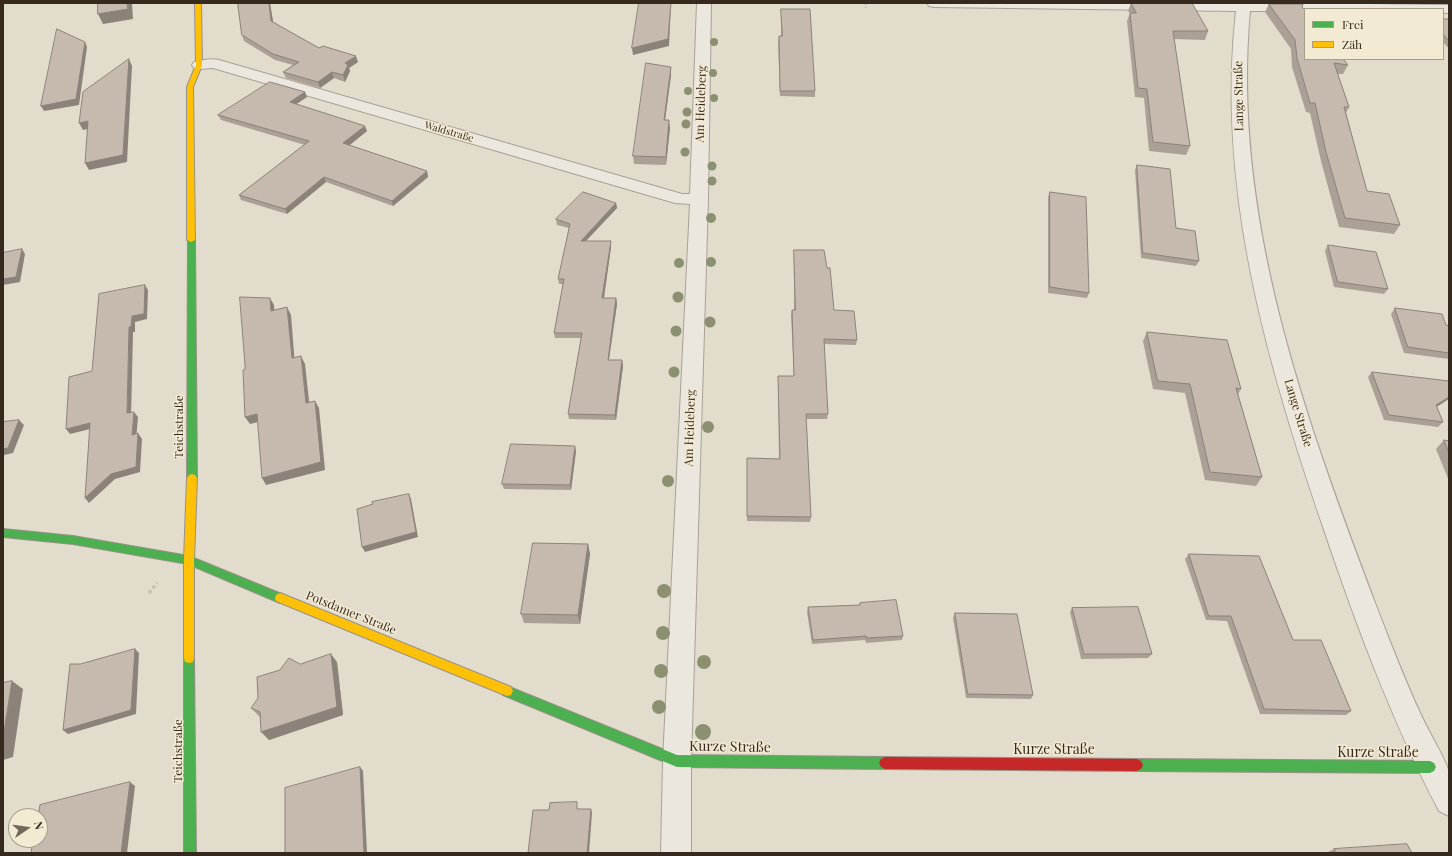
<!DOCTYPE html>
<meta charset="utf-8">
<style>
body{margin:0}
#map{position:relative;width:1452px;height:856px;overflow:hidden;background:#e2dccd;font-family:"Playfair Display",serif}
canvas{display:block}
.frame{position:absolute;inset:0;border:4px solid #362a1f;pointer-events:none}
.legend{position:absolute;left:1304px;top:8px;width:140px;height:52px;box-sizing:border-box;background:#f3ead3;border:1px solid #a79d8b;margin:0;padding:5px 7px;list-style:none;font-size:12px;color:#362a1f}
.legend li{display:flex;align-items:center;gap:8px;height:20px}
.legend b{width:20px;border:1px solid #a79d8b}
.north{position:absolute;left:8px;top:808px;width:40px;height:40px;box-sizing:border-box;background:#f3ead3;border:1px solid #a79d8b;border-radius:50%;rotate:77deg;font-size:11px;font-weight:700;line-height:16px;text-align:center;color:#362a1f}
.north::after{content:'';display:block;margin:auto;width:14px;height:18px;background:#72685c;clip-path:polygon(50% 0,100% 100%,50% 72%,0 100%)}
</style>
<div id="map">
<canvas width="1452" height="856"></canvas>
<div class="frame"></div>
<ul class="legend">
<li><b style="height:5px;background:#4caf50"></b>Frei</li>
<li><b style="height:5px;background:#ffc107"></b>Zäh</li>
</ul>
<div class="north">N</div>
</div>
<script>
const context = document.querySelector('canvas').getContext('2d');
context.lineJoin = 'round';
function stroke(path, color, width, dash) { context.strokeStyle = color; context.lineWidth = width; context.lineCap = dash ? 'butt' : 'round'; context.setLineDash(dash || []); context.stroke(path); }
function paint(path, color) { context.fillStyle = color; context.fill(path, 'evenodd'); }
function write(font, color, halo, rows, align = 'center') {
  context.font = font + ' "Playfair Display",serif'; context.lineWidth = 3; context.setLineDash([]); context.textBaseline = 'middle'; context.strokeStyle = halo; context.fillStyle = color; for (const [text, x, y, turn = 0] of rows) {
    context.save(); context.translate(x, y); context.rotate((+turn || 0) * Math.PI / 180); context.textAlign = isNaN(turn) ? turn : align; if (halo) context.strokeText(text, 0, 0); context.fillText(text, 0, 0); context.restore();
  }
}
const street = new Path2D(`
 M 697,3 L 711,3 L 708,199 L 691,761 L 691,853 L 661,853 L 663,761 L 690,204 L 675,203 L 213,68 L 199,69 L 194,68 L 192,65 L 194,62 C 202,60 211,58 219,60 L 682,194 L 690,194 Z
 M 927,3 L 1289,3 L 1449,5 L 1449,13 L 1443,13 L 1443,9 L 1305,9 L 1305,11 L 1250,11 C 1231,217 1305,417 1377,608 C 1391,644 1405,681 1422,717 C 1430,734 1441,751 1448,769 C 1451,779 1449,805 1449,816 L 1439,811 C 1391,719 1355,622 1322,524 C 1266,359 1216,187 1236,11 L 934,7 L 929,6 Z`);
const fast = new Path2D(`
 M 188,238 L 194,238 L 195,240 L 197,478 L 195,481 L 189,481 L 187,478 Z
 M 3,529 L 73,536 L 189,556 L 284,595 L 285,598 L 284,601 L 280,603 L 188,564 L 73,544 L 3,537 Z
 M 189,653 L 193,654 L 194,658 L 196,853 L 184,853 L 184,658 L 185,654 Z
 M 507,686 L 677,755 L 885,757 L 889,759 L 891,763 L 889,767 L 885,769 L 677,767 L 503,695 L 501,691 L 503,687 Z
 M 1137,759 L 1430,761 L 1434,763 L 1436,767 L 1434,771 L 1430,773 L 1137,771 L 1133,769 L 1131,765 L 1133,761 Z`);
const slow = new Path2D(`
 M 195,3 L 201,3 L 202,65 L 193,87 L 195,240 L 191,242 L 187,240 L 187,87 L 196,65 Z
 M 192,474 L 195,475 L 197,478 L 194,560 L 194,658 L 193,662 L 189,663 L 185,662 L 184,658 L 184,560 L 187,478 L 189,475 Z
 M 280,593 L 511,687 L 513,691 L 511,695 L 507,696 L 276,601 L 275,598 L 276,595 Z`);
const jam = new Path2D(`
 M 885,757 L 1137,759 L 1141,761 L 1143,765 L 1141,769 L 1137,771 L 885,769 L 881,767 L 879,763 L 881,759 Z`);
stroke(street, '#a7a196', 2);
stroke(fast, '#979186', 2);
stroke(slow, '#979186', 2);
stroke(jam, '#979186', 2);
stroke(new Path2D(`
 M 865,3 L 866,8`), '#c3bdb5', 2, [2, 1.5]);
stroke(new Path2D(`
 M 149,593 L 157,583`), '#c3bdb5', 3, [3.5, 2.5]);
paint(street, '#ebe7de');
paint(fast, '#4caf50');
paint(slow, '#ffc107');
paint(jam, '#c62828');
context.fillStyle = '#8c9071';
for (const [x, y, r] of [
 [714,42,4],
 [713,73,4],
 [688,91,4],
 [714,98,4],
 [687,112,4.5],
 [686,124,4.5],
 [685,152,4.5],
 [712,166,4.5],
 [712,181,4.5],
 [711,218,5],
 [711,262,5],
 [679,263,5],
 [678,297,5.5],
 [710,322,5.5],
 [676,331,5.5],
 [674,372,5.5],
 [708,427,6],
 [668,481,6],
 [664,591,7],
 [663,633,7],
 [704,662,7],
 [661,671,7],
 [659,707,7],
 [703,732,8]
]) { context.beginPath(); context.arc(x, y, r, 0, 2 * Math.PI); context.fill(); }
paint(new Path2D(`
 M 238,3 L 270,3 L 273,22 L 319,48 L 358,62 L 349,68 L 350,71 L 345,82 L 334,78 L 320,88 L 286,78 L 283,72 L 293,65 L 275,60 L 244,41 L 242,35 Z
 M 1131,3 L 1208,31 L 1205,40 L 1174,39 L 1190,146 L 1186,155 L 1149,151 L 1144,98 L 1135,97 L 1127,21 L 1130,13 L 1128,11 Z
 M 1269,4 L 1302,7 L 1348,65 L 1343,74 L 1337,74 L 1349,107 L 1346,113 L 1367,191 L 1400,225 L 1394,234 L 1339,227 L 1321,161 L 1310,113 L 1306,112 L 1292,67 L 1291,49 L 1265,12 Z
 M 781,9 L 815,91 L 815,97 L 780,96 L 778,42 L 779,36 L 781,36 Z
 M 1443,19 L 1449,19 L 1449,49 L 1443,42 Z
 M 671,75 L 665,120 L 670,128 L 666,165 L 634,164 L 633,156 Z
 M 305,92 L 307,97 L 296,104 L 367,131 L 349,145 L 427,171 L 428,177 L 393,206 L 326,182 L 287,214 L 241,200 L 239,195 L 305,145 L 221,120 L 218,115 Z
 M 1137,165 L 1176,228 L 1199,261 L 1196,266 L 1141,258 L 1135,170 Z
 M 1050,192 L 1089,293 L 1087,298 L 1048,293 L 1048,197 Z
 M 616,203 L 617,208 L 586,241 L 611,241 L 611,247 L 604,298 L 616,298 L 617,304 L 609,360 L 622,360 L 623,366 L 616,420 L 569,419 L 568,414 L 581,338 L 555,338 L 554,333 L 563,284 L 559,284 L 558,279 L 569,228 L 557,225 L 556,219 Z
 M 1328,245 L 1388,289 L 1384,294 L 1334,287 L 1325,251 Z
 M 794,250 L 834,310 L 857,340 L 856,345 L 824,344 L 828,414 L 827,419 L 806,419 L 811,517 L 810,522 L 747,521 L 747,458 L 779,459 L 778,376 L 794,376 L 791,315 L 792,310 L 794,310 Z
 M 1395,308 L 1449,326 L 1449,359 L 1404,353 L 1391,314 Z
 M 1147,332 L 1241,389 L 1238,394 L 1262,477 L 1256,486 L 1205,480 L 1185,393 L 1153,389 L 1143,341 Z
 M 1372,372 L 1437,407 L 1443,422 L 1438,427 L 1384,420 L 1368,377 Z
 M 1444,440 L 1449,441 L 1449,481 L 1436,449 Z
 M 576,451 L 571,490 L 504,489 L 502,484 Z
 M 588,544 L 590,554 L 580,624 L 524,623 L 521,614 Z
 M 1189,554 L 1293,640 L 1351,711 L 1346,715 L 1260,714 L 1227,621 L 1206,620 L 1185,559 Z
 M 860,603 L 903,636 L 902,640 L 866,643 L 865,640 L 812,644 L 807,612 L 808,607 L 860,605 Z
 M 1072,608 L 1152,654 L 1148,658 L 1081,659 L 1070,612 Z
 M 955,613 L 1033,695 L 1031,699 L 966,698 L 953,618 Z
 M 337,662 L 343,715 L 269,740 L 260,717 L 251,708 L 300,664 Z
 M 1334,849 L 1412,853 L 1329,853 L 1328,852 Z`), '#aaa096');
paint(new Path2D(`
 M 127,3 L 132,3 L 133,19 L 103,24 L 98,14 Z
 M 269,3 L 270,3 L 274,27 L 271,21 Z
 M 671,3 L 669,46 L 633,55 L 632,48 Z
 M 85,42 L 87,47 L 79,105 L 44,111 L 41,106 Z
 M 356,56 L 358,62 L 349,68 L 350,71 L 345,82 L 343,75 L 345,63 Z
 M 129,59 L 132,66 L 127,162 L 89,170 L 85,163 Z
 M 671,67 L 671,75 L 664,128 L 664,120 Z
 M 332,72 L 334,78 L 320,88 L 318,82 Z
 M 305,92 L 307,97 L 292,107 L 290,102 Z
 M 669,120 L 670,128 L 666,165 L 666,157 Z
 M 88,121 L 92,128 L 83,130 L 79,123 Z
 M 365,126 L 367,131 L 345,149 L 343,143 Z
 M 427,171 L 428,177 L 393,206 L 392,201 Z
 M 324,177 L 326,182 L 287,214 L 285,209 Z
 M 616,203 L 617,208 L 581,246 L 581,241 Z
 M 611,241 L 611,247 L 603,304 L 602,298 Z
 M 22,249 L 25,254 L 20,282 L 3,285 L 3,279 Z
 M 145,285 L 148,290 L 147,319 L 135,322 L 135,332 L 133,332 L 131,418 L 127,413 L 129,327 L 132,316 Z
 M 270,298 L 274,305 L 275,318 L 271,311 Z
 M 616,298 L 617,304 L 608,365 L 608,360 Z
 M 287,307 L 291,315 L 295,366 L 292,358 Z
 M 301,356 L 305,364 L 310,410 L 306,403 Z
 M 622,360 L 623,366 L 616,420 L 615,415 Z
 M 1449,397 L 1449,399 L 1432,410 L 1436,405 Z
 M 315,401 L 319,408 L 325,470 L 266,485 L 262,478 Z
 M 134,412 L 138,417 L 136,440 L 132,435 Z
 M 257,414 L 262,421 L 250,424 L 245,417 Z
 M 19,420 L 24,425 L 13,453 L 4,455 L 3,459 L 3,449 Z
 M 90,423 L 94,428 L 70,434 L 66,429 Z
 M 138,433 L 142,439 L 140,472 L 115,479 L 89,503 L 85,498 Z
 M 575,446 L 576,451 L 571,490 L 570,485 Z
 M 409,494 L 411,499 L 418,537 L 365,552 L 362,547 Z
 M 588,544 L 590,554 L 580,624 L 578,615 Z
 M 135,649 L 139,653 L 136,714 L 68,734 L 63,730 Z
 M 331,654 L 337,662 L 343,715 L 269,740 L 261,732 Z
 M 12,681 L 23,689 L 13,757 L 3,760 L 3,738 Z
 M 360,767 L 363,771 L 367,853 L 364,853 Z
 M 130,782 L 135,786 L 127,853 L 121,853 Z
 M 591,809 L 592,813 L 589,853 L 587,853 Z`), '#8b827a');
const building = new Path2D(`
 M 98,3 L 127,3 L 128,9 L 98,14 Z
 M 238,3 L 269,3 L 271,21 L 319,48 L 323,46 L 356,56 L 345,63 L 348,65 L 343,75 L 332,72 L 318,82 L 283,72 L 299,62 L 273,54 L 242,35 Z
 M 639,3 L 671,3 L 668,39 L 632,48 Z
 M 1131,3 L 1192,3 L 1208,31 L 1173,31 L 1190,146 L 1153,142 L 1147,89 L 1138,88 L 1130,13 L 1136,13 Z
 M 1269,4 L 1303,4 L 1302,7 L 1305,10 L 1305,59 L 1343,59 L 1348,65 L 1334,63 L 1349,107 L 1344,107 L 1367,191 L 1389,194 L 1400,225 L 1345,218 L 1326,152 L 1315,103 L 1310,103 L 1297,58 L 1295,40 Z
 M 781,9 L 810,9 L 815,91 L 780,91 L 779,36 L 782,36 Z
 M 1443,19 L 1449,19 L 1449,41 L 1443,34 Z
 M 57,29 L 85,42 L 76,99 L 41,106 Z
 M 129,59 L 123,155 L 85,163 L 88,121 L 79,123 L 83,92 Z
 M 646,63 L 671,67 L 664,120 L 669,120 L 666,157 L 633,156 Z
 M 270,82 L 305,92 L 290,102 L 365,126 L 343,143 L 427,171 L 392,201 L 324,177 L 285,209 L 239,195 L 309,141 L 218,115 Z
 M 1137,165 L 1170,169 L 1176,228 L 1195,231 L 1199,261 L 1143,253 Z
 M 583,192 L 616,203 L 581,241 L 611,241 L 602,298 L 616,298 L 608,360 L 622,360 L 615,415 L 568,414 L 582,333 L 554,333 L 564,279 L 558,279 L 570,224 L 556,219 Z
 M 1050,192 L 1086,197 L 1089,293 L 1050,287 Z
 M 1328,245 L 1376,252 L 1388,289 L 1338,282 Z
 M 22,249 L 16,277 L 3,279 L 3,253 Z
 M 794,250 L 824,250 L 827,268 L 830,268 L 834,310 L 854,311 L 857,340 L 824,339 L 828,414 L 806,414 L 811,517 L 747,516 L 747,458 L 780,459 L 778,376 L 794,376 L 792,310 L 795,310 Z
 M 145,285 L 144,314 L 132,316 L 131,327 L 129,327 L 127,413 L 134,412 L 132,435 L 138,433 L 136,467 L 111,474 L 85,498 L 90,423 L 66,429 L 69,377 L 92,371 L 99,294 Z
 M 240,297 L 270,298 L 271,311 L 287,307 L 292,358 L 301,356 L 306,403 L 315,401 L 321,462 L 262,478 L 257,414 L 245,417 L 243,370 L 245,369 Z
 M 1395,308 L 1442,314 L 1446,325 L 1449,326 L 1449,353 L 1408,347 Z
 M 1147,332 L 1227,340 L 1241,389 L 1236,388 L 1262,477 L 1210,472 L 1190,384 L 1158,381 Z
 M 1372,372 L 1449,381 L 1449,397 L 1436,405 L 1443,422 L 1389,415 Z
 M 19,420 L 8,448 L 3,449 L 3,422 Z
 M 1444,440 L 1449,441 L 1449,452 Z
 M 511,444 L 575,446 L 570,485 L 502,484 Z
 M 409,494 L 416,532 L 362,547 L 357,509 L 373,504 L 372,502 Z
 M 533,543 L 588,544 L 578,615 L 521,614 Z
 M 1189,554 L 1259,556 L 1293,640 L 1321,640 L 1351,711 L 1264,709 L 1231,616 L 1209,616 Z
 M 896,600 L 903,636 L 867,638 L 866,636 L 813,640 L 808,607 L 860,605 L 860,603 Z
 M 1138,607 L 1152,654 L 1084,654 L 1072,608 Z
 M 955,613 L 1017,614 L 1033,695 L 968,694 Z
 M 135,649 L 131,710 L 63,730 L 70,664 L 80,664 Z
 M 331,654 L 337,707 L 261,732 L 260,712 L 251,708 L 258,698 L 257,677 L 280,670 L 289,658 L 300,664 Z
 M 12,681 L 3,738 L 3,683 Z
 M 360,767 L 364,853 L 285,853 L 285,788 Z
 M 130,782 L 121,853 L 31,853 L 33,840 L 40,840 L 40,816 L 38,816 L 40,805 Z
 M 577,802 L 577,809 L 591,809 L 587,853 L 528,853 L 533,810 L 549,810 L 550,803 Z
 M 1407,844 L 1412,853 L 1336,853 L 1334,849 Z`);
paint(building, '#c6baae');
stroke(building, '#8b827a', 1);
write('10px', '#362a1f', '#f3ead3', [
 ["Waldstraße",449,132,16]
]);
write('12px', '#362a1f', '#f3ead3', [
 ["Lange Straße",1239,96,-91],
 ["Am Heideberg",701,104,-88],
 ["Lange Straße",1298,413,73],
 ["Teichstraße",179,427,-90],
 ["Am Heideberg",690,428,-88],
 ["Potsdamer Straße",351,613,22],
 ["Teichstraße",178,751,-90]
]);
write('14px', '#362a1f', '#f3ead3', [
 ["Kurze Straße",730,747,1],
 ["Kurze Straße",1054,750],
 ["Kurze Straße",1378,753]
]);
</script>
